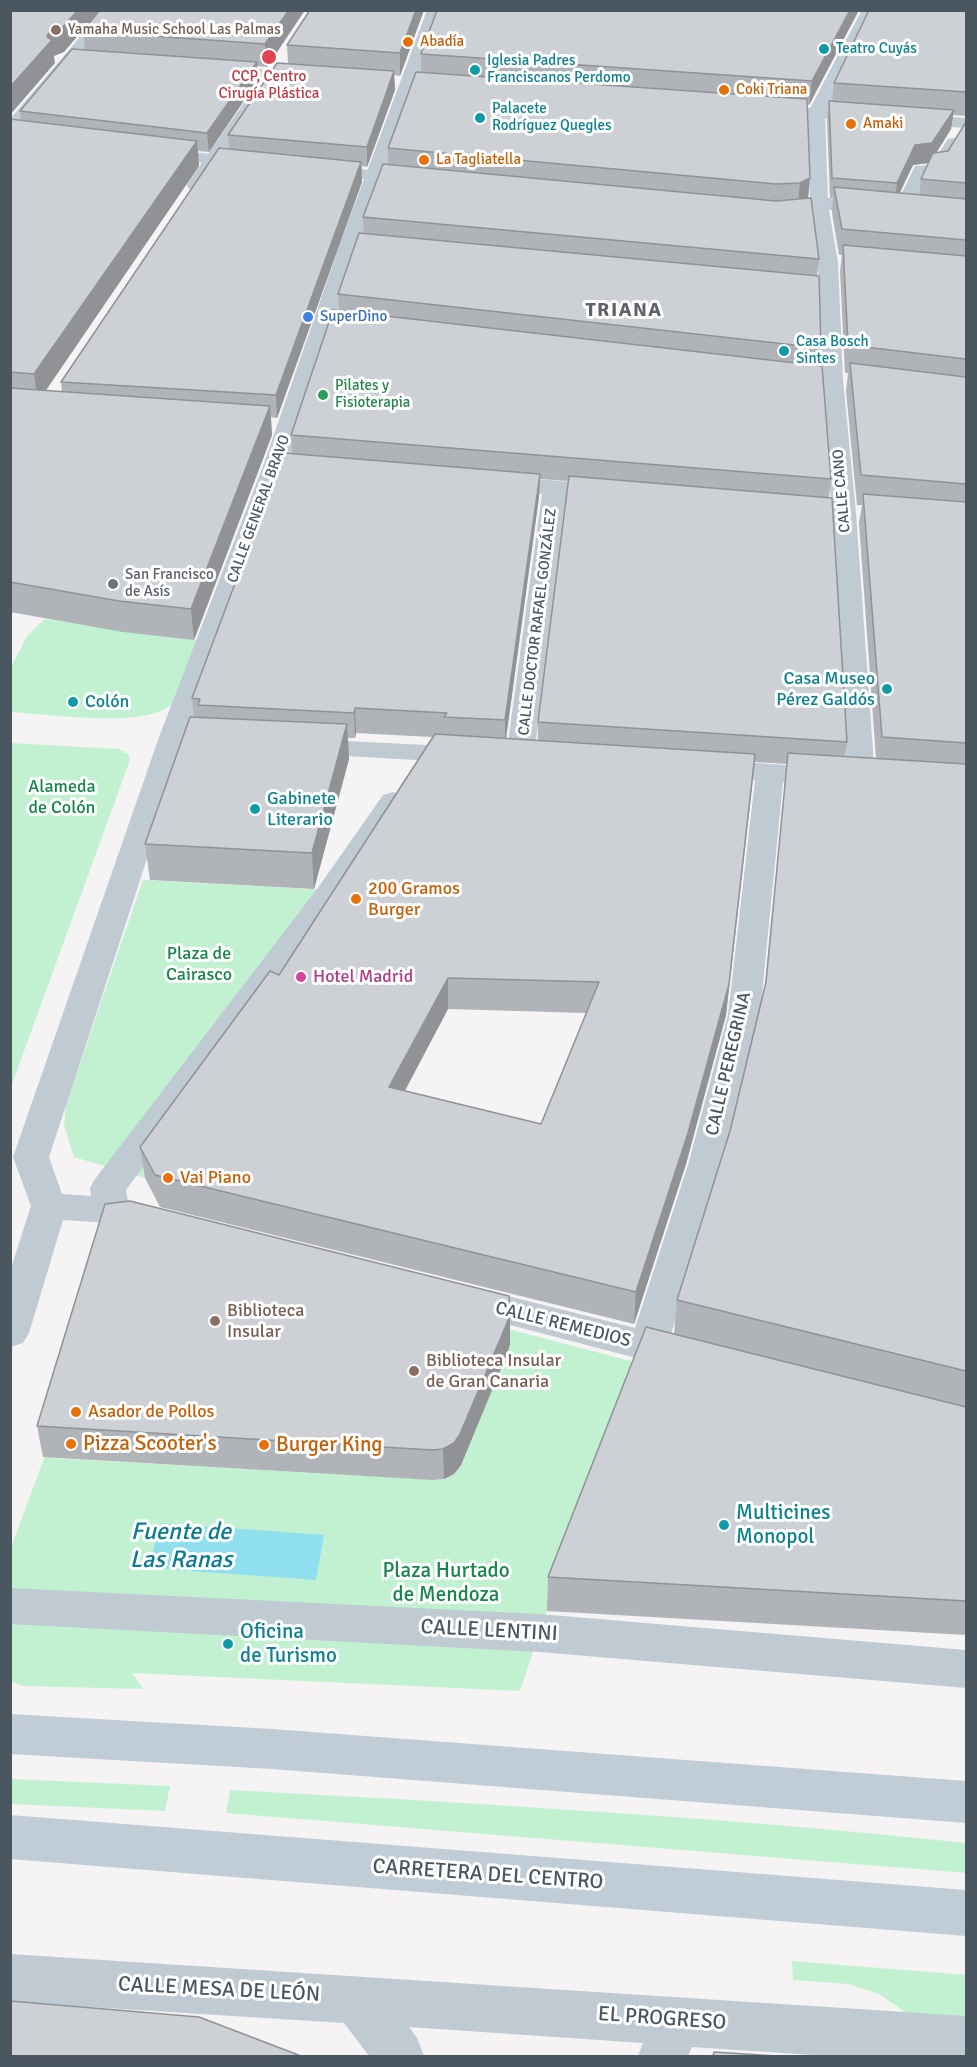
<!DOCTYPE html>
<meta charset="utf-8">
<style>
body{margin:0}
#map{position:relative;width:977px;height:2067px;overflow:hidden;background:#f5f3f3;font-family:Signika,sans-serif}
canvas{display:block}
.frame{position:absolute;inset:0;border:12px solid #4a5761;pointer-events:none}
</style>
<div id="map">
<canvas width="977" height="2067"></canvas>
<div class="frame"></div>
</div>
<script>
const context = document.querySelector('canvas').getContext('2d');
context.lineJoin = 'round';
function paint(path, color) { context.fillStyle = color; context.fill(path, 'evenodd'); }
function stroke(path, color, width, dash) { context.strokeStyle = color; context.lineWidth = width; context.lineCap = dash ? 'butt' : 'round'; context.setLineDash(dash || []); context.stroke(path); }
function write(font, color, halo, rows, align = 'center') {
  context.font = font + ' Signika,sans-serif'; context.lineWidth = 6; context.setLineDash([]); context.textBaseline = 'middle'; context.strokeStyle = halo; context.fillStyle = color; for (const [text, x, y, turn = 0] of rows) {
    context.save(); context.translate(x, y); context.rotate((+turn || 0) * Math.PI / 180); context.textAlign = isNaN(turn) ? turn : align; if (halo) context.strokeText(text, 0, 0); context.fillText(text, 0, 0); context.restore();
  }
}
paint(new Path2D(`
 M 45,619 L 201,641 C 194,657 184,692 172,704 C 147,729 46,714 11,712 L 10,669 L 27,636 Z
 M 11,743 L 118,749 L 128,754 L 130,760 L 11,1087 Z
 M 143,880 L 350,891 L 145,1178 L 74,1157 L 64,1125 L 66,1104 Z
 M 493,1325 L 642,1364 L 547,1611 L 520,1691 L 132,1673 L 143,1689 L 23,1686 L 11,1681 L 10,1550 L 46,1453 L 54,1458 L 438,1480 L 453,1475 L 461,1465 L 507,1354 L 510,1344 Z
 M 11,1779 L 170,1786 L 165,1811 L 11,1804 Z
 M 230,1790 C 476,1803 722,1817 966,1843 L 966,1873 L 226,1813 Z
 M 792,1961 L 966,1975 L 966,2023 L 915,2019 L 879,1994 L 848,1984 L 793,1980 Z`), '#c2f1d2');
paint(new Path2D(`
 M 160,1523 L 324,1535 L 316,1580 L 149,1568 Z`), '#8fdfef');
paint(new Path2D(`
 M 427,10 L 443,10 L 360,244 L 287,466 L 186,740 L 49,1157 L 62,1194 L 91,1196 L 90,1188 L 95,1179 L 320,885 L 383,795 L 393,792 L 403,795 L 408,801 L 342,899 L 126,1190 L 128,1201 L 160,1210 L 165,1219 L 160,1228 L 147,1232 L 111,1223 L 63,1220 L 29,1333 L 23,1343 L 10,1347 L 10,1271 L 31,1206 L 13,1157 L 158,740 L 263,466 L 340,244 Z
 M 214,66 L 312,73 L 320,78 L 312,83 L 208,74 L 206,71 L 208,68 Z
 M 254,96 L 262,101 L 203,189 L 189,189 L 187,185 L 189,181 L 248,97 Z
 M 780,106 L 966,118 L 966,128 L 774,115 L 771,111 Z
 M 954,138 L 963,143 L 943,175 L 928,176 L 914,206 L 966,211 L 966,223 L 829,210 L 838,262 L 843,380 L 856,513 L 875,779 L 871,785 L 861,788 L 851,785 L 847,779 L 832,513 L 821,380 L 818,262 L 810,203 L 819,197 L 896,205 L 915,166 L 931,165 L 948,139 Z
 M 496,476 L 612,485 L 620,487 L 624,492 L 620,497 L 612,499 L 566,496 L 534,757 L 530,763 L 520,765 L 510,763 L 506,757 L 542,494 L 488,488 L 484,483 L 488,478 Z
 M 305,739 L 467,747 L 477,749 L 481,755 L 477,761 L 467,763 L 295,753 L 291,747 L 295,741 Z
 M 710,760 L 832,768 L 842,771 L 846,777 L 842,783 L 832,786 L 783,782 L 760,1015 L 724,1165 L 670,1337 L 696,1345 L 701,1355 L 696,1365 L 682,1370 L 468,1314 L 455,1310 L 449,1300 L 455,1290 L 468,1286 L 635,1328 L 688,1165 L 728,1015 L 755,780 L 700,775 L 696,769 L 700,763 Z
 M 10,1588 L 539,1614 L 966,1650 L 966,1688 L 539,1652 L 10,1624 Z
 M 10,1954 L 966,2016 L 966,2056 L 828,2056 L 692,2047 L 688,2056 L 638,2056 L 643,2043 L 409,2027 L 417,2038 L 424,2056 L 369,2056 L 344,2023 L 10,2002 Z`), '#c0cad2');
paint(new Path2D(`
 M 103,10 L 119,10 L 16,134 L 10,135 L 10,119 Z
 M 862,10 L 877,10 L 825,114 L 828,203 L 803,218 L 761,217 L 759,213 L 761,209 L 799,206 L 810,201 L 807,114 Z
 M 156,148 L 257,159 L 266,164 L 257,169 L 150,157 L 147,153 L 150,149 Z
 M 317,165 L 424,175 L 433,180 L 424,185 L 311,174 L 308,170 Z
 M 10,1714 L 272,1729 L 966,1781 L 966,1823 L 272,1769 L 10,1754 Z
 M 10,1815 L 966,1890 L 966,1936 L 10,1859 Z`), '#c0ccd6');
paint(new Path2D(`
 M 305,10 L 267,67 L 257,66 L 258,80 L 209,152 L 198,151 L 199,166 L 45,391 L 62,392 L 61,382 L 229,149 L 228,135 L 288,64 L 287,45 L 310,10 L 424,10 L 400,76 L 394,75 L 395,90 L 367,167 L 362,166 L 362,182 L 277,418 L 271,417 L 272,435 L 194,640 L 123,632 L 10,612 L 10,119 L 21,120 L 20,111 L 85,50 L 83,31 Z
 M 437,10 L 859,10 L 809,105 L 807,104 L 808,198 L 819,259 L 817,276 L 821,348 L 819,365 L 831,479 L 829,497 L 847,742 L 845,757 L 876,758 L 859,523 L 862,505 L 857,505 L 846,391 L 848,373 L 845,373 L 840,271 L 842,255 L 839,255 L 832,213 L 833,198 L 830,198 L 827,120 L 829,101 L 832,101 L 834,83 L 966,10 L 966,116 L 953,115 L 951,129 L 936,153 L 948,151 L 966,122 L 966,1635 L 547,1611 L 548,1577 L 674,1334 L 677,1300 L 730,1131 L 765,984 L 787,764 L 755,762 L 726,1015 L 686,1164 L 634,1324 L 160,1207 L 145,1178 L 140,1147 L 279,975 L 432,737 L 356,733 L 355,738 L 348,738 L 349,759 L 314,889 L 150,880 L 145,844 L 194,717 L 192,698 L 292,454 L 291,435 L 339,311 L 338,294 L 364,233 L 363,217 L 388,164 L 388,148 L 421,72 L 421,54 ZM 928,163 L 921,179 L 919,195 L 899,193 L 913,165 ZM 540,479 L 568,481 L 538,722 L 538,740 L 506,738 L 539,497 ZM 448,1009 L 586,1013 L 541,1124 L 405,1091 Z
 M 510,1344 L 507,1354 L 461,1465 L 454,1474 L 444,1479 L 433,1480 L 43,1457 L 37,1426 Z`), '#b0b3b7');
paint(new Path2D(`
 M 78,10 L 100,10 L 64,52 L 54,56 L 55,63 L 10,115 L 10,87 L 48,34 Z
 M 289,10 L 305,10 L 267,67 L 265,44 Z
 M 416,10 L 424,10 L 400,76 L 400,53 Z
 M 850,10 L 859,10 L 809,105 L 812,81 Z
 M 257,62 L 258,80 L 209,152 L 207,133 Z
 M 394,71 L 395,90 L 367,167 L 367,147 Z
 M 954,110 L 951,129 L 930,163 L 913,165 L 895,203 L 897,183 L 915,145 Z
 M 197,141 L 199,166 L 38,402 L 34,374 Z
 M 361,162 L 362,182 L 277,418 L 276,395 Z
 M 810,178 L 808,200 L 798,204 L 800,183 Z
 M 270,406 L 272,435 L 194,640 L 191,609 Z
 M 540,474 L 539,497 L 505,746 L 505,720 Z
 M 355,708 L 356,733 L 355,738 L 354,713 Z
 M 347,724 L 349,759 L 314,889 L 312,853 Z
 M 755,754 L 726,1015 L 686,1164 L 634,1324 L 636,1292 Z
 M 448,978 L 448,1009 L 390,1118 L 389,1087 Z
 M 510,1313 L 510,1344 L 507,1354 L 461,1465 L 454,1474 L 444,1479 L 443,1449 Z`), '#909295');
const building = new Path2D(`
 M 10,10 L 78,10 L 61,29 L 48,34 L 47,37 L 52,40 L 10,87 Z
 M 100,10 L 289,10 L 265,44 L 83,31 Z
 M 310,10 L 416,10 L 400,53 L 287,45 Z
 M 437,10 L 850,10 L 812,81 L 421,54 Z
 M 869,10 L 966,10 L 966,92 L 834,83 Z
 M 72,49 L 257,62 L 207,133 L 20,111 Z
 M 277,63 L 394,71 L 367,147 L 228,135 Z
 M 416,72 L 807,99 L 810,178 L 800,183 L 776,184 L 388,148 Z
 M 829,101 L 954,110 L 932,143 L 915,145 L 897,183 L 832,178 Z
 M 10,119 L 197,141 L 34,374 L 10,372 Z
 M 966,122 L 966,183 L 921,179 L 933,153 L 948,151 Z
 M 219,148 L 361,162 L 276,395 L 61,382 Z
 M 383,164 L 776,201 L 811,198 L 819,259 L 363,217 Z
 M 834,187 L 966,199 L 966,240 L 842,229 Z
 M 359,233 L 819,276 L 821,348 L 338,294 Z
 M 843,245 L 966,256 L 966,359 L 848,345 Z
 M 333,310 L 822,366 L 831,479 L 291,435 Z
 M 850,363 L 966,377 L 966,484 L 861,475 Z
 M 10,388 L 270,406 L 191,609 L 119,601 L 10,582 Z
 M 284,453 L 540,474 L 505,720 L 444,717 L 447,713 L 355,708 L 354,713 L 198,705 L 200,699 L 192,698 Z
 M 569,476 L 832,498 L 847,742 L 538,722 Z
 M 863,494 L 966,502 L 966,743 L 882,737 Z
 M 190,717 L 347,724 L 312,853 L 145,844 Z
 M 435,734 L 755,754 L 729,984 L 688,1133 L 636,1292 L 155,1175 L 140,1147 L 270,971 L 279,975 ZM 448,978 L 599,982 L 541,1124 L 389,1087 Z
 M 788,753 L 966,764 L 966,1371 L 677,1300 L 730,1131 L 766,982 Z
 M 130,1201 L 509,1296 L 510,1313 L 507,1323 L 460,1434 L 454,1443 L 443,1449 L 432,1450 L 37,1426 L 105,1204 Z
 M 646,1327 L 966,1407 L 966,1601 L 548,1577 Z
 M 10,2001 L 199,2017 L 301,2056 L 10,2056 Z
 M 714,2052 L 776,2056 L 713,2056 Z`);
paint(building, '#cdd0d5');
stroke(building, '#909295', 1.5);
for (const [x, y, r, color] of [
 [56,30,6,"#8d6e63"],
 [408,42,6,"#e8710a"],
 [824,49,6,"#0f9aa8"],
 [269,57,8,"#e0444e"],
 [475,70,6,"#0f9aa8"],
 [724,90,6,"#e8710a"],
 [480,118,6,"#0f9aa8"],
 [851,124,6,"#e8710a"],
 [424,160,6,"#e8710a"],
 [308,317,6,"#3f7fe0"],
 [784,351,6,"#0f9aa8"],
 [323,395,6,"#2e9e5b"],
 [113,584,6,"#6b7280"],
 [887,689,6,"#0f9aa8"],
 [73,702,6,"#0f9aa8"],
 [255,809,6,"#0f9aa8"],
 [356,899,6,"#e8710a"],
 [301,977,6,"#d1479c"],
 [168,1178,6,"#e8710a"],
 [215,1321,6,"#8d6e63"],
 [414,1371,6,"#8d6e63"],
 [76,1412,6,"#e8710a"],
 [71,1444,6,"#e8710a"],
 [264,1445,6,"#e8710a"],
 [724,1525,6,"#0f9aa8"],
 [228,1644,6,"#0f9aa8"]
]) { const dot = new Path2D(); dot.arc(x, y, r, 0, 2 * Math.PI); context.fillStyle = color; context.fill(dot); stroke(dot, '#fff', 2); }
write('15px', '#785e54', '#fff', [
 ["Yamaha Music School Las Palmas",68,30]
], 'left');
write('15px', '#c56008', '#fff', [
 ["Abadía",420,42],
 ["Coki Triana",736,90],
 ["Amaki",863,124],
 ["La Tagliatella",436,160]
], 'left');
write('15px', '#0d838f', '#fff', [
 ["Teatro Cuyás",836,49],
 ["Iglesia Padres",487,61],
 ["Franciscanos Perdomo",487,78],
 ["Palacete",492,109],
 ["Rodríguez Quegles",492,126],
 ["Casa Bosch",796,342],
 ["Sintes",796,359]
], 'left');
write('15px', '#be3a42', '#fff', [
 ["CCP, Centro",269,77],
 ["Cirugía Plástica",269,94]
]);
write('15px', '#366cbe', '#fff', [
 ["SuperDino",320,317]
], 'left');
write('15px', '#27864d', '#fff', [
 ["Pilates y",335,386],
 ["Fisioterapia",335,403]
], 'left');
write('15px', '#4a5761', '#fff', [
 ["CALLE CANO",842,491,-95],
 ["CALLE GENERAL BRAVO",259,509,-70],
 ["CALLE DOCTOR RAFAEL GONZÁLEZ",538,622,-83]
]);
write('15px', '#5b616d', '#fff', [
 ["San Francisco",125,575],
 ["de Asís",125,592]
], 'left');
write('18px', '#0d838f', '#fff', [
 ["Casa Museo",875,679,"right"],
 ["Pérez Galdós",875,700,"right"],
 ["Colón",85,702],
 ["Gabinete",267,799],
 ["Literario",267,820]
], 'left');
write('18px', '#16864a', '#fff', [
 ["Alameda",62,787],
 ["de Colón",62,808],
 ["Plaza de",199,954],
 ["Cairasco",199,975]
]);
write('18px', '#c56008', '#fff', [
 ["200 Gramos",368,889],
 ["Burger",368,910],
 ["Vai Piano",180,1178],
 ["Asador de Pollos",88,1412]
], 'left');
write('18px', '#b23c85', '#fff', [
 ["Hotel Madrid",313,977]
], 'left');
write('18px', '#4a5761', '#fff', [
 ["CALLE PEREGRINA",729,1064,-77],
 ["CALLE REMEDIOS",563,1325,14]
]);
write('18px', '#785e54', '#fff', [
 ["Biblioteca",227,1311],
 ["Insular",227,1332],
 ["Biblioteca Insular",426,1361],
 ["de Gran Canaria",426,1382]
], 'left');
context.letterSpacing = '1.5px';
write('bold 20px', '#5f6368', '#fff', [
 ["TRIANA",624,311]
]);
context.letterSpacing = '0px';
write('21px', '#c56008', '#fff', [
 ["Pizza Scooter's",83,1444],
 ["Burger King",276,1445]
], 'left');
write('21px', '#0d838f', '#fff', [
 ["Multicines",736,1513],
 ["Monopol",736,1537],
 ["Oficina",240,1632],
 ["de Turismo",240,1656]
], 'left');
write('21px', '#16864a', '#fff', [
 ["Plaza Hurtado",446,1571],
 ["de Mendoza",446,1595]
]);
write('21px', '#4a5761', '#fff', [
 ["CALLE LENTINI",489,1631,3],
 ["CARRETERA DEL CENTRO",488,1875,4],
 ["CALLE MESA DE LEÓN",219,1990,3],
 ["EL PROGRESO",662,2019,4]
]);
write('italic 24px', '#0b7c93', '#fff', [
 ["Fuente de",181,1533],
 ["Las Ranas",181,1561]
]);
</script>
